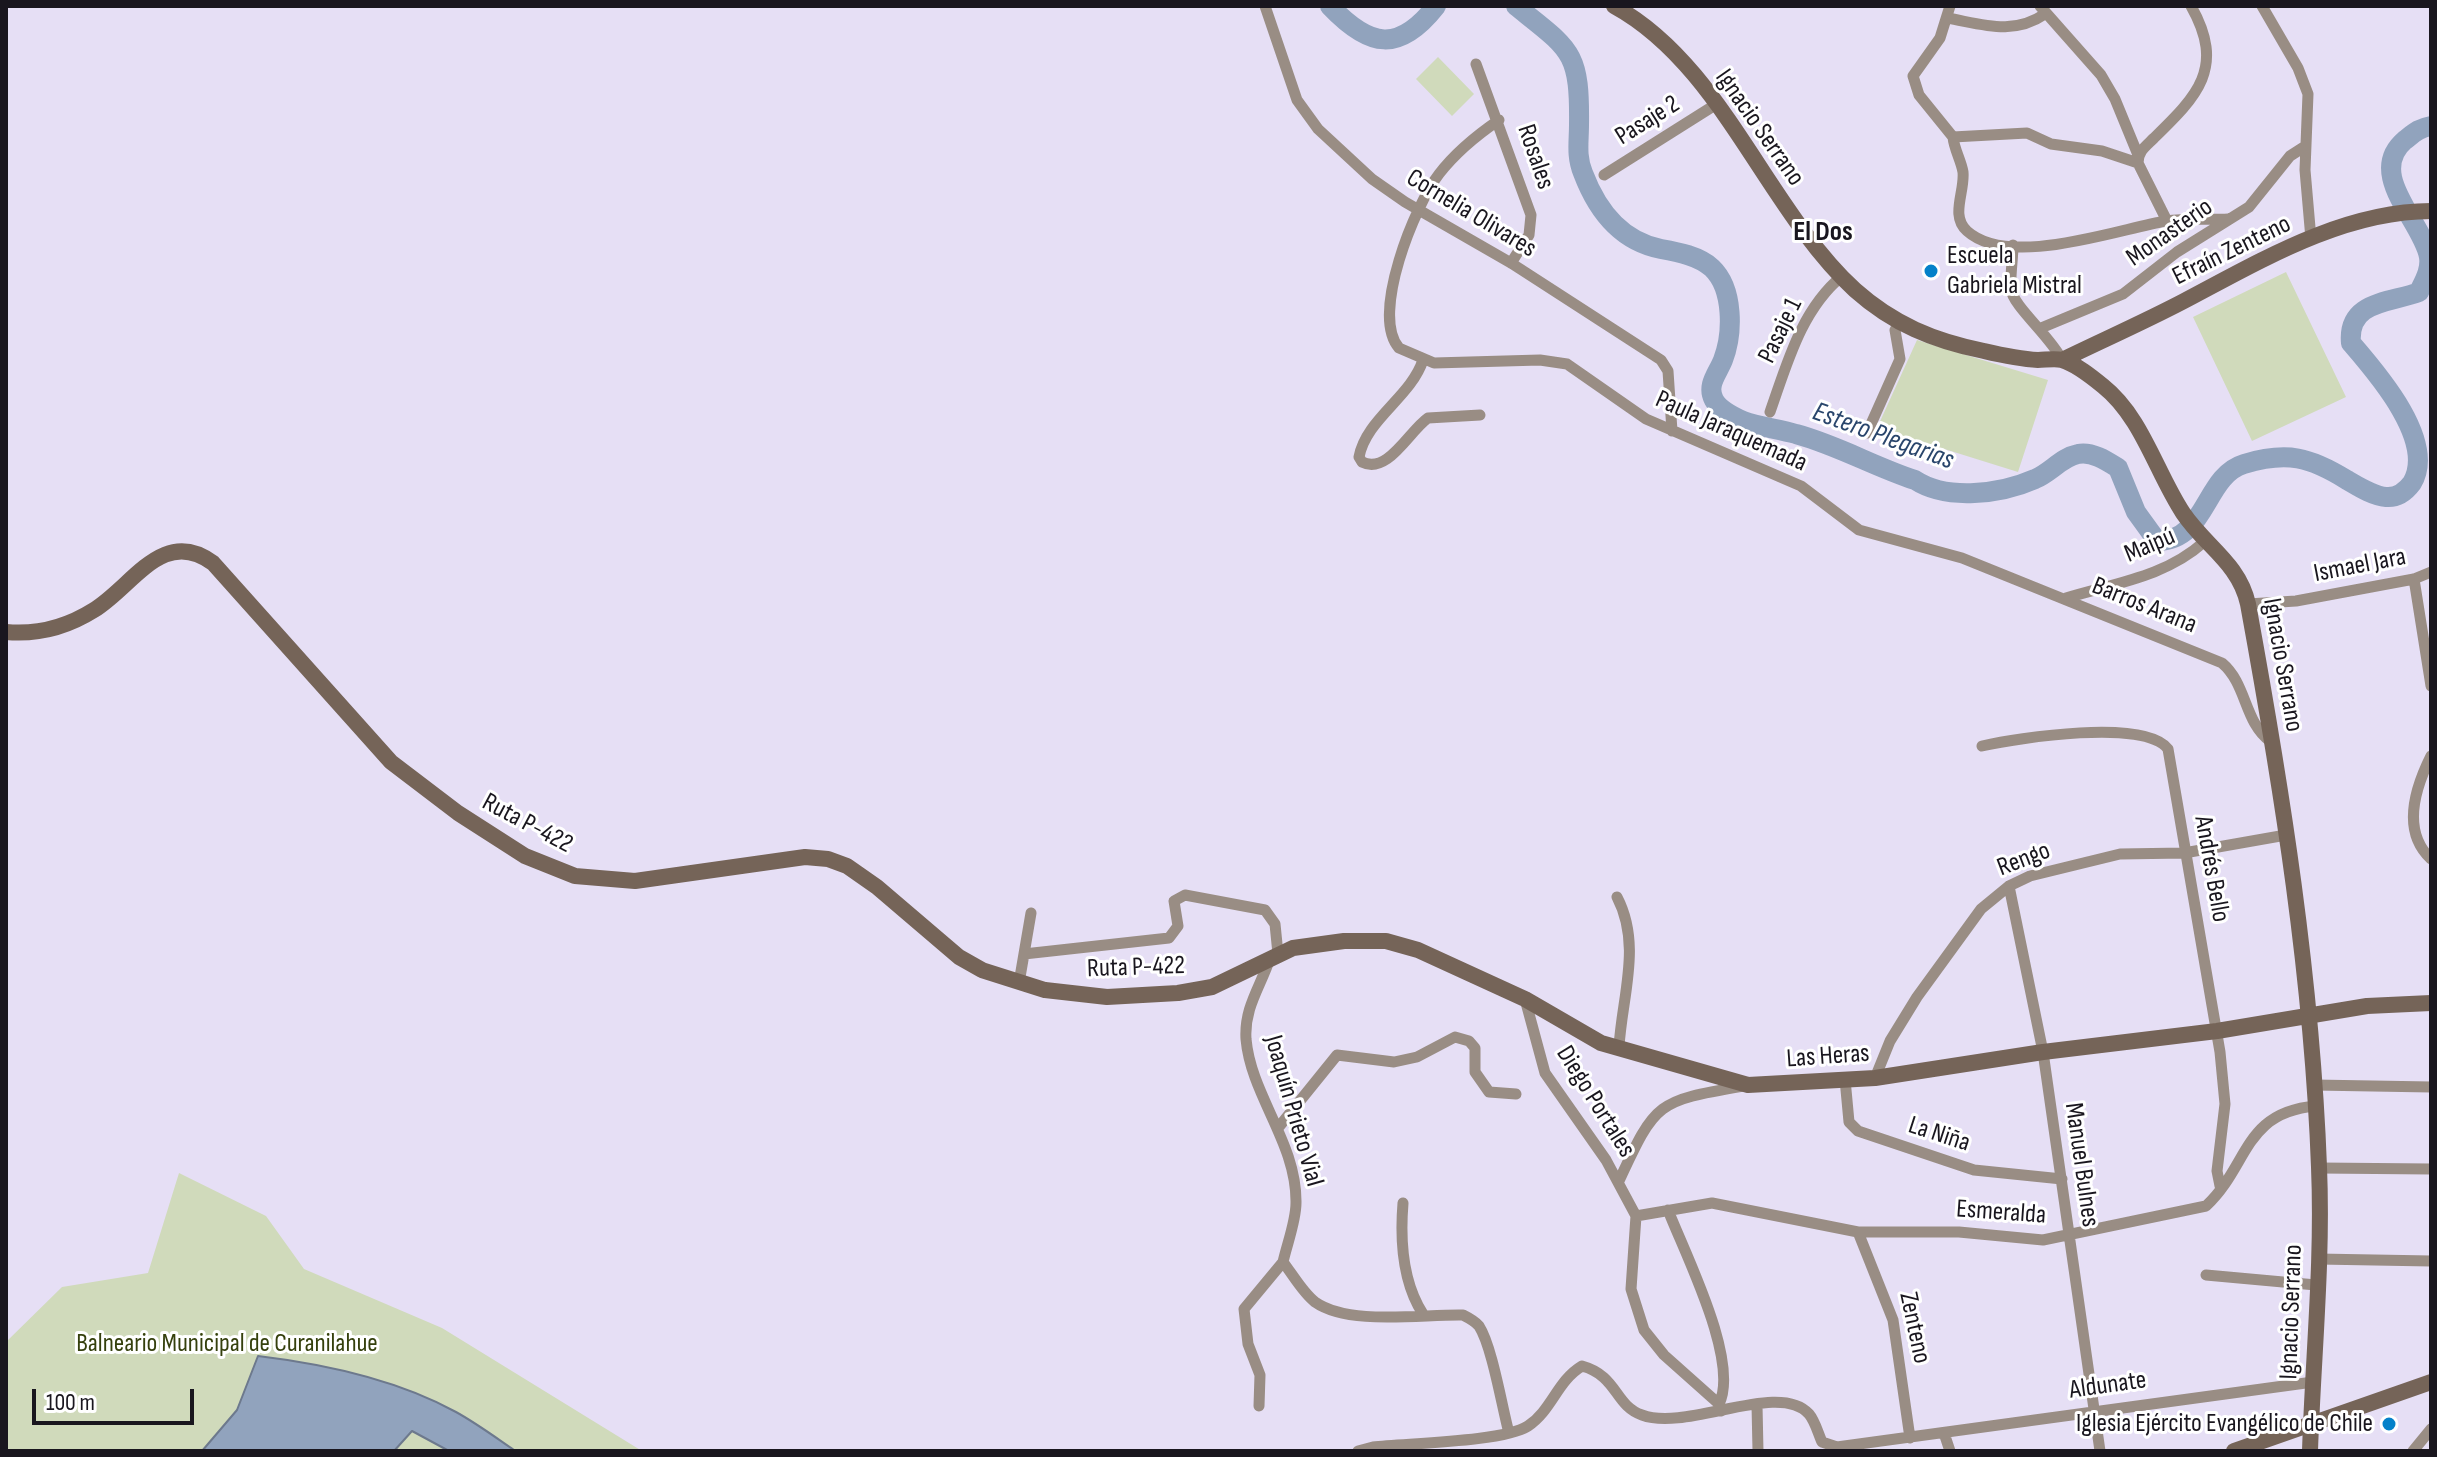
<!DOCTYPE html>
<meta charset="utf-8">
<style>
body{margin:0}
#map{position:relative;width:2437px;height:1457px;overflow:hidden;background:#e6dff5;font-family:"Sofia Sans Condensed",sans-serif}
canvas{display:block}
.frame{position:absolute;inset:0;border:8px solid #19161e;pointer-events:none}
.scale{position:absolute;left:32px;top:1389px;width:162px;height:36px;box-sizing:border-box;border:4px solid #19161e;border-top:0;padding-left:10px;font-size:24px;line-height:28px;white-space:nowrap;color:#19161e;-webkit-text-stroke:6px #fff;paint-order:stroke}
</style>
<div id="map">
<canvas width="2437" height="1457"></canvas>
<div class="frame"></div>
<div class="scale">100 m</div>
</div>
<script>
const context = document.querySelector('canvas').getContext('2d');
context.lineJoin = 'round';
function paint(path, color) { context.fillStyle = color; context.fill(path, 'evenodd'); }
function stroke(path, color, width, dash) { context.strokeStyle = color; context.lineWidth = width; context.lineCap = dash ? 'butt' : 'round'; context.setLineDash(dash || []); context.stroke(path); }
function write(font, color, halo, rows, align = 'center') {
  context.font = font + ' "Sofia Sans Condensed",sans-serif'; context.lineWidth = 6; context.setLineDash([]); context.textBaseline = 'middle'; context.strokeStyle = halo; context.fillStyle = color; for (const [text, x, y, turn = 0] of rows) {
    context.save(); context.translate(x, y); context.rotate((+turn || 0) * Math.PI / 180); context.textAlign = isNaN(turn) ? turn : align; if (halo) context.strokeText(text, 0, 0); context.fillText(text, 0, 0); context.restore();
  }
}
paint(new Path2D(`
 M 1438,57 L 1474,94 L 1452,116 L 1416,79 Z
 M 2286,272 L 2346,397 L 2252,441 L 2193,317 Z
 M 1917,340 L 2048,380 L 2018,472 L 1877,428 Z
 M 179,1173 L 266,1216 L 304,1269 L 442,1328 L 642,1451 L 6,1451 L 6,1342 L 62,1287 L 148,1273 Z`), '#d0dabb');
const water = new Path2D(`
 M 258,1356 C 325,1364 396,1379 456,1412 C 476,1423 495,1437 514,1450 L 525,1451 L 449,1451 L 412,1431 L 394,1451 L 202,1451 L 237,1410 Z`);
paint(water, '#91a3bd');
stroke(water, '#6d798d', 2);
stroke(new Path2D(`
 M 1330,6 C 1370,48 1399,53 1436,6
 M 1516,6 C 1571,50 1580,51 1579,125 C 1579,142 1576,156 1583,173 C 1597,210 1620,241 1661,249 C 1678,252 1699,256 1712,268 C 1734,289 1733,334 1723,360 C 1718,373 1706,385 1714,400 C 1719,409 1734,417 1743,421 C 1760,427 1779,429 1796,434 C 1837,445 1875,467 1915,480 C 1947,501 2001,494 2035,479 C 2050,473 2062,457 2078,454 C 2092,451 2107,461 2118,468 L 2136,512 L 2157,541 C 2207,541 2204,476 2244,464 C 2287,451 2310,457 2347,480 C 2359,487 2373,496 2386,497 C 2397,498 2406,491 2412,483 C 2437,441 2376,372 2351,343 C 2347,300 2391,303 2419,292 C 2424,281 2431,270 2429,257 C 2423,222 2365,174 2405,140 C 2414,133 2419,128 2431,126`), '#91a3bd', 20);
stroke(new Path2D(`
 M 1265,6 L 1297,100 L 1318,129 L 1372,179 L 1405,202 L 1511,263 L 1661,360 L 1668,371 L 1672,431
 M 1950,6 L 1940,38 L 1913,76 L 1919,95 L 1953,137
 M 2040,6 L 2101,75 L 2115,99 L 2138,155
 M 2262,6 L 2298,68 L 2308,94 L 2305,170 L 2311,239
 M 1947,18 C 1982,24 2013,36 2045,14
 M 1476,64 L 1531,215 L 1529,235 L 1511,263
 M 1499,120 C 1477,135 1456,152 1439,174 C 1415,205 1370,315 1399,348 L 1434,363 L 1540,360 L 1567,364 L 1646,419 L 1801,486 L 1859,530 L 1962,558 L 2222,663 C 2247,684 2244,722 2270,741
 M 1953,137 C 1954,149 1961,160 1963,172 C 1965,192 1950,216 1967,231 C 2009,269 2118,229 2166,221 C 2187,218 2208,220 2228,219
 M 1953,137 L 2027,133 L 2051,144 L 2102,151 L 2138,163
 M 2138,163 C 2138,151 2146,146 2154,138 C 2197,96 2226,68 2191,6
 M 2138,163 L 2167,221
 M 1604,175 L 1715,105
 M 2013,245 C 2013,259 2010,275 2011,289 C 2012,305 2052,338 2062,360
 M 2041,328 L 2123,294 L 2177,252 L 2249,207 L 2290,156 L 2304,147
 M 1423,360 C 1411,397 1366,419 1359,457 L 1362,462 C 1388,475 1409,431 1428,418 L 1480,415
 M 1770,412 C 1787,364 1801,310 1842,276
 M 1867,433 L 1900,359 L 1895,330 L 1899,324
 M 2414,579 L 2431,686
 M 2066,598 C 2115,583 2165,577 2204,542
 M 2248,604 L 2296,601 L 2414,579 L 2431,572
 M 1982,746 C 2018,738 2145,718 2168,749 L 2220,1052 L 2225,1104 L 2217,1171 L 2220,1186
 M 2431,756 C 2415,788 2401,831 2431,859
 M 2009,886 L 2043,1052 L 2100,1451
 M 1617,897 C 1642,945 1622,996 1619,1047
 M 1024,954 L 1169,938 L 1178,926 L 1174,901 L 1185,895 L 1265,910 L 1275,924 L 1278,954
 M 1270,958 C 1261,986 1244,1007 1246,1039 C 1251,1096 1297,1143 1296,1203 C 1296,1221 1287,1244 1283,1262 C 1293,1275 1303,1293 1315,1302 C 1349,1326 1422,1314 1463,1315 C 1469,1318 1475,1321 1479,1326 C 1492,1346 1502,1407 1509,1433
 M 1019,983 L 1031,913
 M 1525,999 L 1545,1073 L 1606,1160 L 1636,1216 L 1631,1289 L 1644,1330 L 1664,1355 L 1719,1404 L 1721,1411
 M 1875,1078 L 1890,1041 L 1917,997 L 1981,909 L 2009,886 L 2030,876 L 2120,854 L 2184,853 L 2286,835
 M 1845,1079 L 1849,1122 L 1858,1131 L 1974,1170 L 2062,1179
 M 2314,1085 L 2431,1087
 M 1278,1128 L 1337,1055 L 1394,1062 L 1417,1057 L 1455,1037 L 1469,1041 L 1475,1048 L 1475,1072 L 1489,1092 L 1516,1094
 M 2319,1168 L 2431,1169
 M 1619,1181 C 1656,1101 1657,1101 1744,1086
 M 1403,1203 C 1400,1240 1403,1283 1423,1314
 M 1668,1210 C 1685,1254 1740,1361 1719,1404
 M 1636,1216 L 1712,1203 L 1858,1232 L 1959,1232 L 2043,1240 L 2206,1206 C 2249,1166 2243,1112 2316,1106
 M 1858,1232 L 1893,1320 L 1910,1438
 M 2318,1259 L 2431,1261
 M 2206,1275 L 2316,1285
 M 1757,1405 L 1758,1451
 M 1259,1406 L 1260,1375 L 1248,1344 L 1244,1309 L 1283,1262
 M 1944,1433 L 1950,1451
 M 1358,1451 L 1373,1447 C 1408,1443 1503,1442 1528,1426 C 1552,1410 1557,1381 1582,1366 C 1618,1376 1614,1405 1642,1415 C 1687,1432 1779,1380 1809,1414 C 1815,1421 1818,1433 1822,1442 L 1837,1447 L 2313,1382
 M 2413,1451 L 2431,1429`), '#998d84', 11);
stroke(new Path2D(`
 M 1614,6 C 1722,65 1766,208 1855,290 C 1893,324 1934,341 1984,351 C 2001,355 2020,359 2038,360 C 2045,360 2055,358 2062,360 C 2076,364 2092,377 2103,386 C 2142,417 2156,472 2183,513 C 2205,546 2239,563 2248,604 C 2282,790 2312,978 2319,1167 C 2323,1262 2313,1357 2310,1451
 M 2062,360 C 2103,340 2144,322 2184,301 C 2260,261 2343,211 2431,211
 M 6,632 C 38,635 67,627 94,610 C 133,586 163,526 213,563 L 391,762 L 458,813 L 525,856 L 575,876 L 635,881 L 805,857 L 828,859 L 847,866 L 877,887 L 959,957 L 982,970 L 1045,990 L 1107,997 L 1178,993 L 1212,987 L 1293,948 L 1344,941 L 1386,941 L 1418,950 L 1525,999 L 1601,1043 L 1748,1085 L 1875,1078 L 2043,1052 L 2217,1031 L 2367,1006 L 2431,1003
 M 2234,1451 L 2431,1382`), '#756458', 16);
for (const [x, y, r, color] of [
 [1931,271,8,"#0481c9"],
 [2389,1424,8,"#0481c9"]
]) { const dot = new Path2D(); dot.arc(x, y, r, 0, 2 * Math.PI); context.fillStyle = color; context.fill(dot); stroke(dot, '#fff', 3); }
write('26px', '#19161e', '#fff', [
 ["Pasaje 2",1648,121,-32],
 ["Ignacio Serrano",1759,128,55],
 ["Rosales",1535,157,71],
 ["Cornelia Olivares",1471,214,31],
 ["Monasterio",2170,233,-35],
 ["Efraín Zenteno",2232,251,-26],
 ["Pasaje 1",1781,331,-64],
 ["Paula Jaraquemada",1731,432,24],
 ["Maipú",2150,546,-23],
 ["Ismael Jara",2360,566,-11],
 ["Barros Arana",2144,606,22],
 ["Ignacio Serrano",2282,665,80],
 ["Ruta P-422",527,824,28],
 ["Rengo",2024,860,-21],
 ["Andrés Bello",2211,869,80],
 ["Ruta P-422",1136,968,-2],
 ["Las Heras",1828,1057,-4],
 ["Diego Portales",1595,1102,58],
 ["Joaquín Prieto Vial",1293,1111,74],
 ["La Niña",1939,1135,18],
 ["Manuel Bulnes",2081,1165,82],
 ["Esmeralda",2001,1213,4],
 ["Ignacio Serrano",2292,1312,-88],
 ["Zenteno",1914,1328,78],
 ["Aldunate",2108,1386,-8]
]);
write('26px', '#19161e', '#fff', [
 ["Escuela",1947,256],
 ["Gabriela Mistral",1947,286],
 ["Iglesia Ejército Evangélico de Chile",2373,1424,"right"]
], 'left');
write('26px', '#35400d', '#fff', [
 ["Balneario Municipal de Curanilahue",227,1344]
]);
write('bold 28px', '#19161e', '#fff', [
 ["El Dos",1823,233]
]);
write('italic 28px', '#2a466c', '#fff', [
 ["Estero Plegarias",1883,437,20]
]);
</script>
